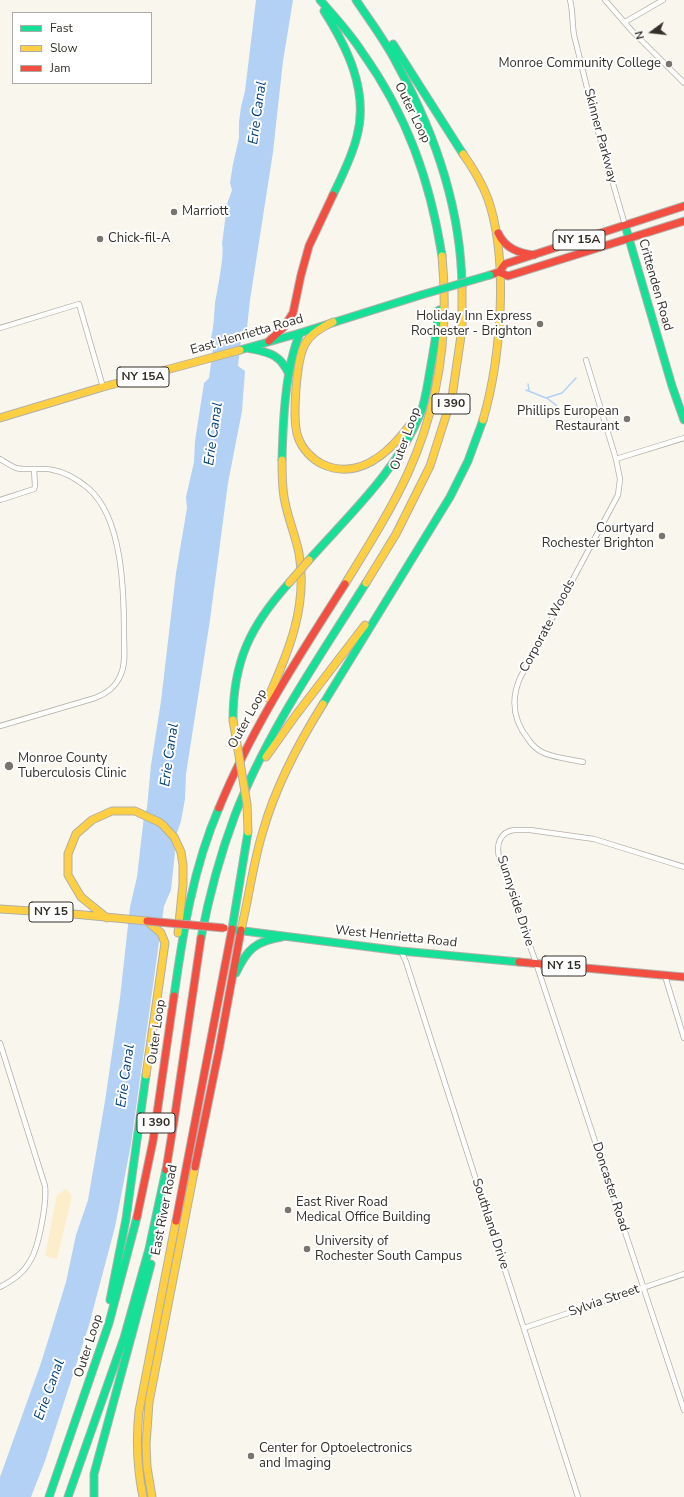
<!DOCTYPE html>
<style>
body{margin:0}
#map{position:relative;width:684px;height:1497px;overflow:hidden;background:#f9f6ee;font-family:"Nunito Sans",sans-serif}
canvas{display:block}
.legend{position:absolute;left:12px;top:12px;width:140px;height:72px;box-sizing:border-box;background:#fff;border:1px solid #aeaca9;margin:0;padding:5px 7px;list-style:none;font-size:12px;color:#343029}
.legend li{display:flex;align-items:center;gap:8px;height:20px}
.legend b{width:20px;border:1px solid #aeaca9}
.north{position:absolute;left:632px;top:12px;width:40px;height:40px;-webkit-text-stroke:3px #fff;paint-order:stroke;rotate:255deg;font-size:11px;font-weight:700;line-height:16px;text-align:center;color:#343029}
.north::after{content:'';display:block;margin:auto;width:14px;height:18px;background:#343029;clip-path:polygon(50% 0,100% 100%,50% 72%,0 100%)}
</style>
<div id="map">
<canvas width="684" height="1497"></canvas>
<ul class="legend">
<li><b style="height:5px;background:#16e098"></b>Fast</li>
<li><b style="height:5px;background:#ffcf43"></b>Slow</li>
<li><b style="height:5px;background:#f24e42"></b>Jam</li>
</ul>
<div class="north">N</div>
</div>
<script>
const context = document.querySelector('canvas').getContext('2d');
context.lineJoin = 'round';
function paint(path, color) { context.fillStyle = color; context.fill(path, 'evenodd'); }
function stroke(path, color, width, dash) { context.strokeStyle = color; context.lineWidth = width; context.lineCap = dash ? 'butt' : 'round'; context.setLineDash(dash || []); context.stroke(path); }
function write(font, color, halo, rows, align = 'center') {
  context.font = font + ' "Nunito Sans",sans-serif'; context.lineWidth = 4; context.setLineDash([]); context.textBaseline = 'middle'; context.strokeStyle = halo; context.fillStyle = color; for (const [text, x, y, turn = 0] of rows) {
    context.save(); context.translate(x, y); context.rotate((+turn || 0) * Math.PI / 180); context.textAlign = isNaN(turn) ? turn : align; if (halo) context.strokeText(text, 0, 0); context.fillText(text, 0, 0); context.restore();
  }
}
paint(new Path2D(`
 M 66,1189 L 72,1196 L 57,1259 L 45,1256 L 57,1195 Z`), '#fcedcb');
paint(new Path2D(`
 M 256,0 L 293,0 L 283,61 L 273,152 L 250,300 L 247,328 L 242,331 L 238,366 L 245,371 L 242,411 L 228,483 L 210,620 L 186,774 L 185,799 L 181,821 L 174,842 L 175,853 L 171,890 L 164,906 L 131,1144 L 115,1227 L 89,1325 L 45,1461 L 31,1497 L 0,1497 L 0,1477 L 41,1363 L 55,1318 L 66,1282 L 76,1235 L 88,1200 L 105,1101 L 120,998 L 130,907 L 137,877 L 144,816 L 147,808 L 151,765 L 161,701 L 176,573 L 187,508 L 186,497 L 194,462 L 195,441 L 204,383 L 209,378 L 214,342 L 211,338 C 214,326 214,315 215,303 C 217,292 225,252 222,244 L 226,213 L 226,207 L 232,190 L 230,183 L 233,164 L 239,138 L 239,122 L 241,107 L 245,91 Z`), '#b2d1f5');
stroke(new Path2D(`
 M 528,384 L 529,390
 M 526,390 L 546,398 L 562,393 L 576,378
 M 547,398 L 557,406 L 561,414`), '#b2d1f5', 1.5);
const street = new Path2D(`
 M 570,0 C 573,11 572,23 574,35 L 597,128 L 625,225
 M 605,0 L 632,31 L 684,83
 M 625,22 L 663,0
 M 0,328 L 79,304 L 103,387
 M 0,459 C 5,462 11,466 16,468 C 28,471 41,467 53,470 C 65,472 78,480 88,488 C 123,518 124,592 124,635 C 124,647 126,663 121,674 C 116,687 107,693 95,698 L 0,726
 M 616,459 L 684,438
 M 0,500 L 34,489 L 35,486 L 34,469
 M 583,762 C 570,759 556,758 544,753 C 537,750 532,745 528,739 C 513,720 511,699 520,678 L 618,495 L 620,479 L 616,459 L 586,360
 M 684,867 L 594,839 L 530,830 L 514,830 C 500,832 496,844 499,857 L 536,963 L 684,1410
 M 401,951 L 406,962 L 578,1497
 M 665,976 L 684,1038
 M 0,1043 L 45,1186 C 47,1202 39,1247 30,1261 C 24,1273 12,1281 0,1287
 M 524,1328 L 684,1274`);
const fast = new Path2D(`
 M 320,0 C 335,17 350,33 362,52 C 407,115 430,180 442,256
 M 356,0 C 370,21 386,42 397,64 C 435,133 461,209 462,287
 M 324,11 C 347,47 369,91 357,136 C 352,157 342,176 333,195
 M 393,44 L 463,154
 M 625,225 L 672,386 L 684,420
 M 248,348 C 269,353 279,353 289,374
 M 240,350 L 300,333 L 421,295
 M 282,460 C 283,422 285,368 300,333
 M 309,560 C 349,515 398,470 421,412 C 425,401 427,388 429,376 C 433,354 437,332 439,310
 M 323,704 L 450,497 L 468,461 L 483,420
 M 233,720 C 233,662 250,626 289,583
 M 232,929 L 248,832
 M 236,930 L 401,951 L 519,962
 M 201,938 C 209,896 220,855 235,815 C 267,732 319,658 366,583
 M 236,973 C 247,949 256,941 282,937
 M 174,996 C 183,932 193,868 219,808
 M 110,1300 L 126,1219 L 146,1075
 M 49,1497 L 109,1323 L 137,1217
 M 68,1497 L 124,1338 L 149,1249 L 166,1170
 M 94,1497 L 94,1474 L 151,1264`);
const slow = new Path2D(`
 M 463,154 C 473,168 482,183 488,199 C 509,260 501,358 483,420
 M 333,322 C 322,327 311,333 305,344 C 296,360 292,421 298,437 C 302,449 312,459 322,464 C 358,481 389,453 409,426
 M 0,418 L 103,387 L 240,350
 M 366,583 L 396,534 L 430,466 L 452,397 L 462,329 L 462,287
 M 345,584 C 367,548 390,512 408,473 C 439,405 449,330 442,256
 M 268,698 C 289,651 308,606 299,553 C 295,534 287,516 284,497 C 282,485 282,472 282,460
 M 266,757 L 296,715 L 365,625
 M 0,909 L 63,913 L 147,921
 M 107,918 L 81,897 L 68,875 L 68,854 L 76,834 L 92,820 L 112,811 L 135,811 L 159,822 L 163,825 L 174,837 L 181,852 L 183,865 L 183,884 L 178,933
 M 241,930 C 249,897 253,863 263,831 C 276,785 298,744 323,704
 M 146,1075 L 165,943 L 161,933 L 147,921
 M 143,1497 C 137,1468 136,1440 139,1411 L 176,1221
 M 152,1497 L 147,1467 L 146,1445 L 149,1402 L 195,1167`);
const jam = new Path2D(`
 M 498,233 C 505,248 518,253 534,255
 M 499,272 L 508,276 L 684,221
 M 490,275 L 499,272 L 505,264 L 684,206
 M 269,341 L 284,327 L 293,313 L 301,275 L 309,246 L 333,195
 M 219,808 C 252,728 299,656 345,584
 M 519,962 L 684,977
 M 195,1167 L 219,1050 L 241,930
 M 166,1170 L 174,1121 L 201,938
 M 137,1217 L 153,1141 L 174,996
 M 176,1221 L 232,929`);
stroke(street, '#b2afa8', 6);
stroke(fast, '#b2afa8', 9);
stroke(slow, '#b2afa8', 9);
stroke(jam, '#b2afa8', 9);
stroke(street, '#fefefc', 4.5);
stroke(fast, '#16e098', 7);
stroke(slow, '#ffcf43', 7);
stroke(jam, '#f24e42', 7);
const fastBridge = new Path2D(`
 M 421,295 L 490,275`);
const slowBridge = new Path2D(`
 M 289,583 L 309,560
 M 233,720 L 247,804 L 248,832`);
const jamBridge = new Path2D(`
 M 147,921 L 224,928`);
stroke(fastBridge, '#b2afa8', 9, []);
stroke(slowBridge, '#b2afa8', 9, []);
stroke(jamBridge, '#b2afa8', 9, []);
stroke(fastBridge, '#16e098', 7);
stroke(slowBridge, '#ffcf43', 7);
stroke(jamBridge, '#f24e42', 7);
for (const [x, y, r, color] of [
 [669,64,4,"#79756e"],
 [174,212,4,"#79756e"],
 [100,239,4,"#79756e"],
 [540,324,4,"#79756e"],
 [627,419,4,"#79756e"],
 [662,536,4,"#79756e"],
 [9,766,5,"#79756e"],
 [288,1210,4,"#79756e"],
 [307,1249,4,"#79756e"],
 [251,1456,4,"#79756e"]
]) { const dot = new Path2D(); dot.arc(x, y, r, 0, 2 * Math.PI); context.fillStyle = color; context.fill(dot); stroke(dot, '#fff', 1.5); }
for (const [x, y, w] of [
 [579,240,52],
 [143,377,52],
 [451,404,38],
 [51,912,44],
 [564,966,44],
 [156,1123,38]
]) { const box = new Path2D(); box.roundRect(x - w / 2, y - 10, w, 20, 3); context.fillStyle = '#fff'; context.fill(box); stroke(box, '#343029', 1); }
write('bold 12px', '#343029', null, [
 ["NY 15A",579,240],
 ["NY 15A",143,377],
 ["I 390",451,404],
 ["NY 15",51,912],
 ["NY 15",564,966],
 ["I 390",156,1123]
]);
write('13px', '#343029', '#fff', [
 ["Monroe Community College",661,64,"right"],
 ["Marriott",182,212],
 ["Chick-fil-A",108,239],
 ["Holiday Inn Express",532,317,"right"],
 ["Rochester - Brighton",532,332,"right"],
 ["Phillips European",619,412,"right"],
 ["Restaurant",619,427,"right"],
 ["Courtyard",654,529,"right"],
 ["Rochester Brighton",654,544,"right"],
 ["Monroe County",18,759],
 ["Tuberculosis Clinic",18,774],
 ["East River Road",296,1203],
 ["Medical Office Building",296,1218],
 ["University of",315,1242],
 ["Rochester South Campus",315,1257],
 ["Center for Optoelectronics",259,1449],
 ["and Imaging",259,1464]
], 'left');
write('13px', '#343029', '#fff', [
 ["Outer Loop",412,113,64],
 ["Skinner Parkway",600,136,75],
 ["Crittenden Road",655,285,74],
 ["East Henrietta Road",247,335,-16],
 ["Outer Loop",406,439,-70],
 ["Corporate Woods",548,626,-62],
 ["Outer Loop",248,719,-61],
 ["Sunnyside Drive",515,901,72],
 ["West Henrietta Road",396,937,6],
 ["Outer Loop",157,1032,-82],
 ["Doncaster Road",610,1187,72],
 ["East River Road",165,1210,-79],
 ["Southland Drive",490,1224,72],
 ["Sylvia Street",604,1301,-19],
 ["Outer Loop",89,1346,-72]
]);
write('italic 14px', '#01417c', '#fff', [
 ["Erie Canal",258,113,-82],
 ["Erie Canal",214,434,-82],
 ["Erie Canal",170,755,-82],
 ["Erie Canal",126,1076,-82],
 ["Erie Canal",50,1390,-70]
]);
</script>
